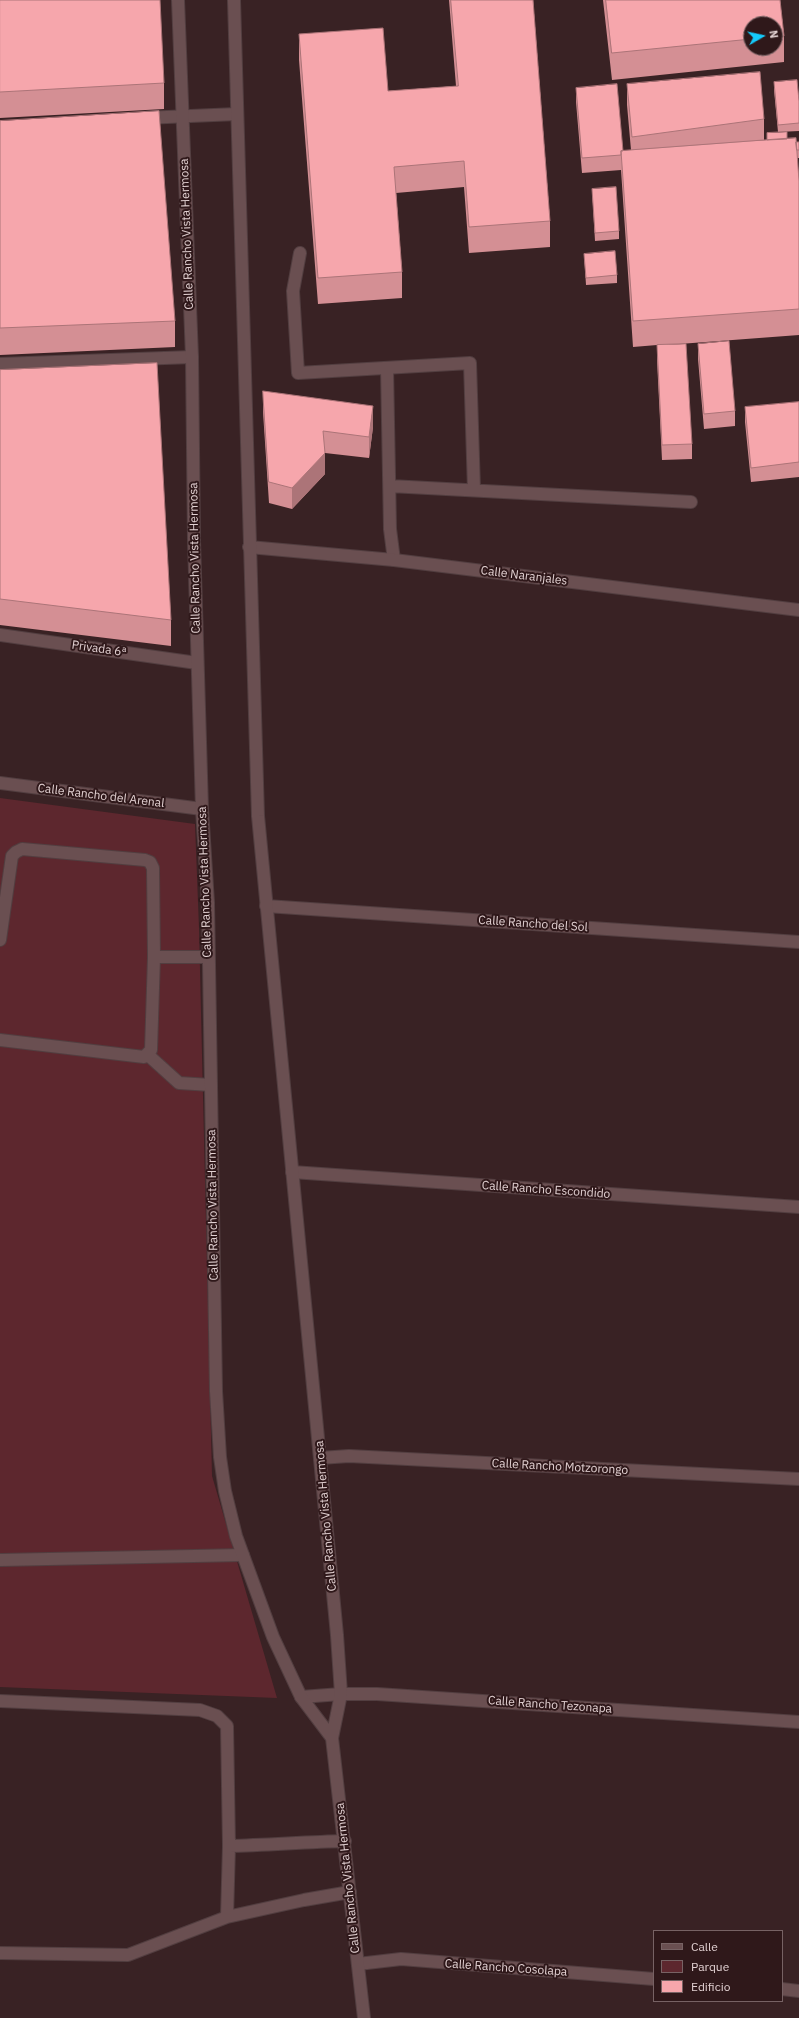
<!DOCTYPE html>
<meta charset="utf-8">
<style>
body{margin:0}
#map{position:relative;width:799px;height:2018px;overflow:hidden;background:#392224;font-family:"IBM Plex Sans",sans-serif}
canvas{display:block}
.legend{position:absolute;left:653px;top:1930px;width:130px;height:72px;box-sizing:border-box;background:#2f181a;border:1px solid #776264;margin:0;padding:5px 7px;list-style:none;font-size:12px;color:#e2d1d2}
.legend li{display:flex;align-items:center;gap:8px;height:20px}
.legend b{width:20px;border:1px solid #776264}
.north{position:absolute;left:743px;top:16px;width:40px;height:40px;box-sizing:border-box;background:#2f181a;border:1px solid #776264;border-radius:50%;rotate:81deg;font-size:11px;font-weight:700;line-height:16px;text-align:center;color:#e2d1d2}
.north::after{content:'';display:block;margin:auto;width:14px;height:18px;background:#15cafb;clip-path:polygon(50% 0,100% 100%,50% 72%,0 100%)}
</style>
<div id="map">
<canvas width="799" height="2018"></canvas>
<ul class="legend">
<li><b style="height:5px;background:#6a4f51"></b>Calle</li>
<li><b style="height:11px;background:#5d272e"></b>Parque</li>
<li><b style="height:11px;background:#f6a6ac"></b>Edificio</li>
</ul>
<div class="north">N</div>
</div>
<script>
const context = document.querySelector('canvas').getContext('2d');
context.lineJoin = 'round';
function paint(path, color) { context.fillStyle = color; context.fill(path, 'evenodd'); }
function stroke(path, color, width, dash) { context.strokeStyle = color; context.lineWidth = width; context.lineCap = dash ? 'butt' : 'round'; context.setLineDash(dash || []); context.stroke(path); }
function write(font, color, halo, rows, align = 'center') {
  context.font = font + ' "IBM Plex Sans",sans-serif'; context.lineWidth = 4; context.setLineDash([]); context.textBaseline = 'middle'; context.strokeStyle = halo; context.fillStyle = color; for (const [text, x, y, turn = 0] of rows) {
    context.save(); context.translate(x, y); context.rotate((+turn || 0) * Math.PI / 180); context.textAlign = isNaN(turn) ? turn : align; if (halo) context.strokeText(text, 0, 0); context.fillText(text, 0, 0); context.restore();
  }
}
paint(new Path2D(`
 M 0,798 L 195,824 L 199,928 L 212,1476 L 277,1698 L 0,1687 Z`), '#5d272e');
const service = new Path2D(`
 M 300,253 L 293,291 L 298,373 L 470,363 L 474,490
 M 387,368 L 390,529 L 394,560
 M 390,486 L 691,502
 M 0,940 L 12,856 L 16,852 L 22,849 L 145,860 L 150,862 L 153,868 L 154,957 L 208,957
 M 0,1040 L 144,1057 L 151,1050 L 154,957
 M 148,1055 L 179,1083 L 211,1085
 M 0,1560 L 243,1555
 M 0,1701 L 200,1710 L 217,1716 L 227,1726 L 229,1846 L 227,1917
 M 229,1846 C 268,1845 306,1842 345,1841
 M 0,1953 L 128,1955 L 227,1917 L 304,1900 L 350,1892`);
const minor = new Path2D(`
 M 144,118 L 237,114
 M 0,364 L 192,357
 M 249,547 L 394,560 L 799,610
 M 0,635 L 197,663
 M 0,783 L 202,809
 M 266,906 L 799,942
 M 292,1172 L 799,1207
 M 320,1458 L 349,1456 L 799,1479
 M 301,1697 L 341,1694 L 377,1694 L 799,1722
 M 358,1964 L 401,1959 L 654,1979
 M 782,1989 L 799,1991`);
const tertiary = new Path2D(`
 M 178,0 L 192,357 L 194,540 L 202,809 L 208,903 L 216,1391 L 220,1457 L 225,1491 L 236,1536 L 273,1637 L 301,1697 L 332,1738
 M 234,0 L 258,816 L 337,1635 L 341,1694 L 332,1738 L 364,2018`);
stroke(service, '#523e40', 14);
stroke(minor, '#523e40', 14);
stroke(tertiary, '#523e40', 14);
stroke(service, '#6a4f51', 12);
stroke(minor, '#6a4f51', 12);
stroke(tertiary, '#6a4f51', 12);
paint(new Path2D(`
 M 0,0 L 164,83 L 164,109 L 0,118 Z
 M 449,0 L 533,0 L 550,221 L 550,247 L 469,253 L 464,187 L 396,193 L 402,272 L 402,298 L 318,304 L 299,60 L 299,34 L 388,91 L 456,86 Z
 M 603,0 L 780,0 L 784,36 L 784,62 L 612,80 ZM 751,24 L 775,24 L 775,48 L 751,48 Z
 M 774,82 L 799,101 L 799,131 L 778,132 L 774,90 Z
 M 627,84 L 764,119 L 764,140 L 755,141 L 787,139 L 796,142 L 799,142 L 799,158 L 797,158 L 799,181 L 799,335 L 666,345 L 692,444 L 692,459 L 662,460 L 657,360 L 657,345 L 633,347 L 621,170 L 582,173 L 576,102 L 576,88 L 623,151 L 631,150 L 627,105 Z
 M 0,121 L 175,321 L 175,347 L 0,355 Z
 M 592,189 L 619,231 L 619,239 L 595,241 Z
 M 584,254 L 617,275 L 617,283 L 586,285 Z
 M 698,344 L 735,411 L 735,426 L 704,429 L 698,359 Z
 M 0,370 L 171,620 L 171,646 L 0,625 Z
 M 263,391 L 373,427 L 369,458 L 325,453 L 325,474 L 292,509 L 269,503 L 263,412 Z
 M 799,402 L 799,477 L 751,482 L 745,422 L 745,407 Z`), '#d48f94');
paint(new Path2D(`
 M 373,406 L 373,427 L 369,458 L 369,437 Z
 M 325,453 L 325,474 L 292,509 L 292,488 Z`), '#ac7478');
const building = new Path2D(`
 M 0,0 L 160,0 L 164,83 L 0,92 Z
 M 451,0 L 533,0 L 550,221 L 469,227 L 464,161 L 394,167 L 402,272 L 318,278 L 299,34 L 383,28 L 388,91 L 458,86 Z
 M 606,0 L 780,0 L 784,36 L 775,37 L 775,24 L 751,24 L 751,39 L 612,53 Z
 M 760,72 L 764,119 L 632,137 L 627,84 Z
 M 797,80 L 799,101 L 799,123 L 778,125 L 774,82 Z
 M 617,84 L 623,151 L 621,151 L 621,155 L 582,158 L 576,88 Z
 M 159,111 L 175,321 L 0,328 L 0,121 Z
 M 787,132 L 787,139 L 767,140 L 767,133 Z
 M 796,138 L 799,181 L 799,309 L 633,321 L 621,151 Z
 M 796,142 L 799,142 L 799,150 L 797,150 Z
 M 616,187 L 619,231 L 595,233 L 592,189 Z
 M 615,251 L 617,275 L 586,278 L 584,254 Z
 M 729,341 L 735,411 L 704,414 L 698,344 Z
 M 686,344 L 692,444 L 662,445 L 657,345 Z
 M 157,363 L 171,620 L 0,599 L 0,370 Z
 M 263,391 L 373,406 L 369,437 L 323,431 L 325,453 L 292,488 L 269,482 Z
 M 799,402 L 799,462 L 751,468 L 745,407 Z`);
paint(building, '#f6a6ac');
stroke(building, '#ac7478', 1);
write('12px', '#e2d1d2', '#2f181a', [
 ["Calle Rancho Vista Hermosa",187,234,-92],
 ["Calle Rancho Vista Hermosa",195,558,-91],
 ["Calle Naranjales",524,576,7],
 ["Privada 6ª",99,649,8],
 ["Calle Rancho del Arenal",101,796,7],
 ["Calle Rancho Vista Hermosa",205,882,-92],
 ["Calle Rancho del Sol",533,924,4],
 ["Calle Rancho Escondido",546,1190,4],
 ["Calle Rancho Vista Hermosa",213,1205,-91],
 ["Calle Rancho Motzorongo",560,1467,3],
 ["Calle Rancho Vista Hermosa",326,1516,-95],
 ["Calle Rancho Tezonapa",550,1705,4],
 ["Calle Rancho Vista Hermosa",348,1878,-96],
 ["Calle Rancho Cosolapa",506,1968,4]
]);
</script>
